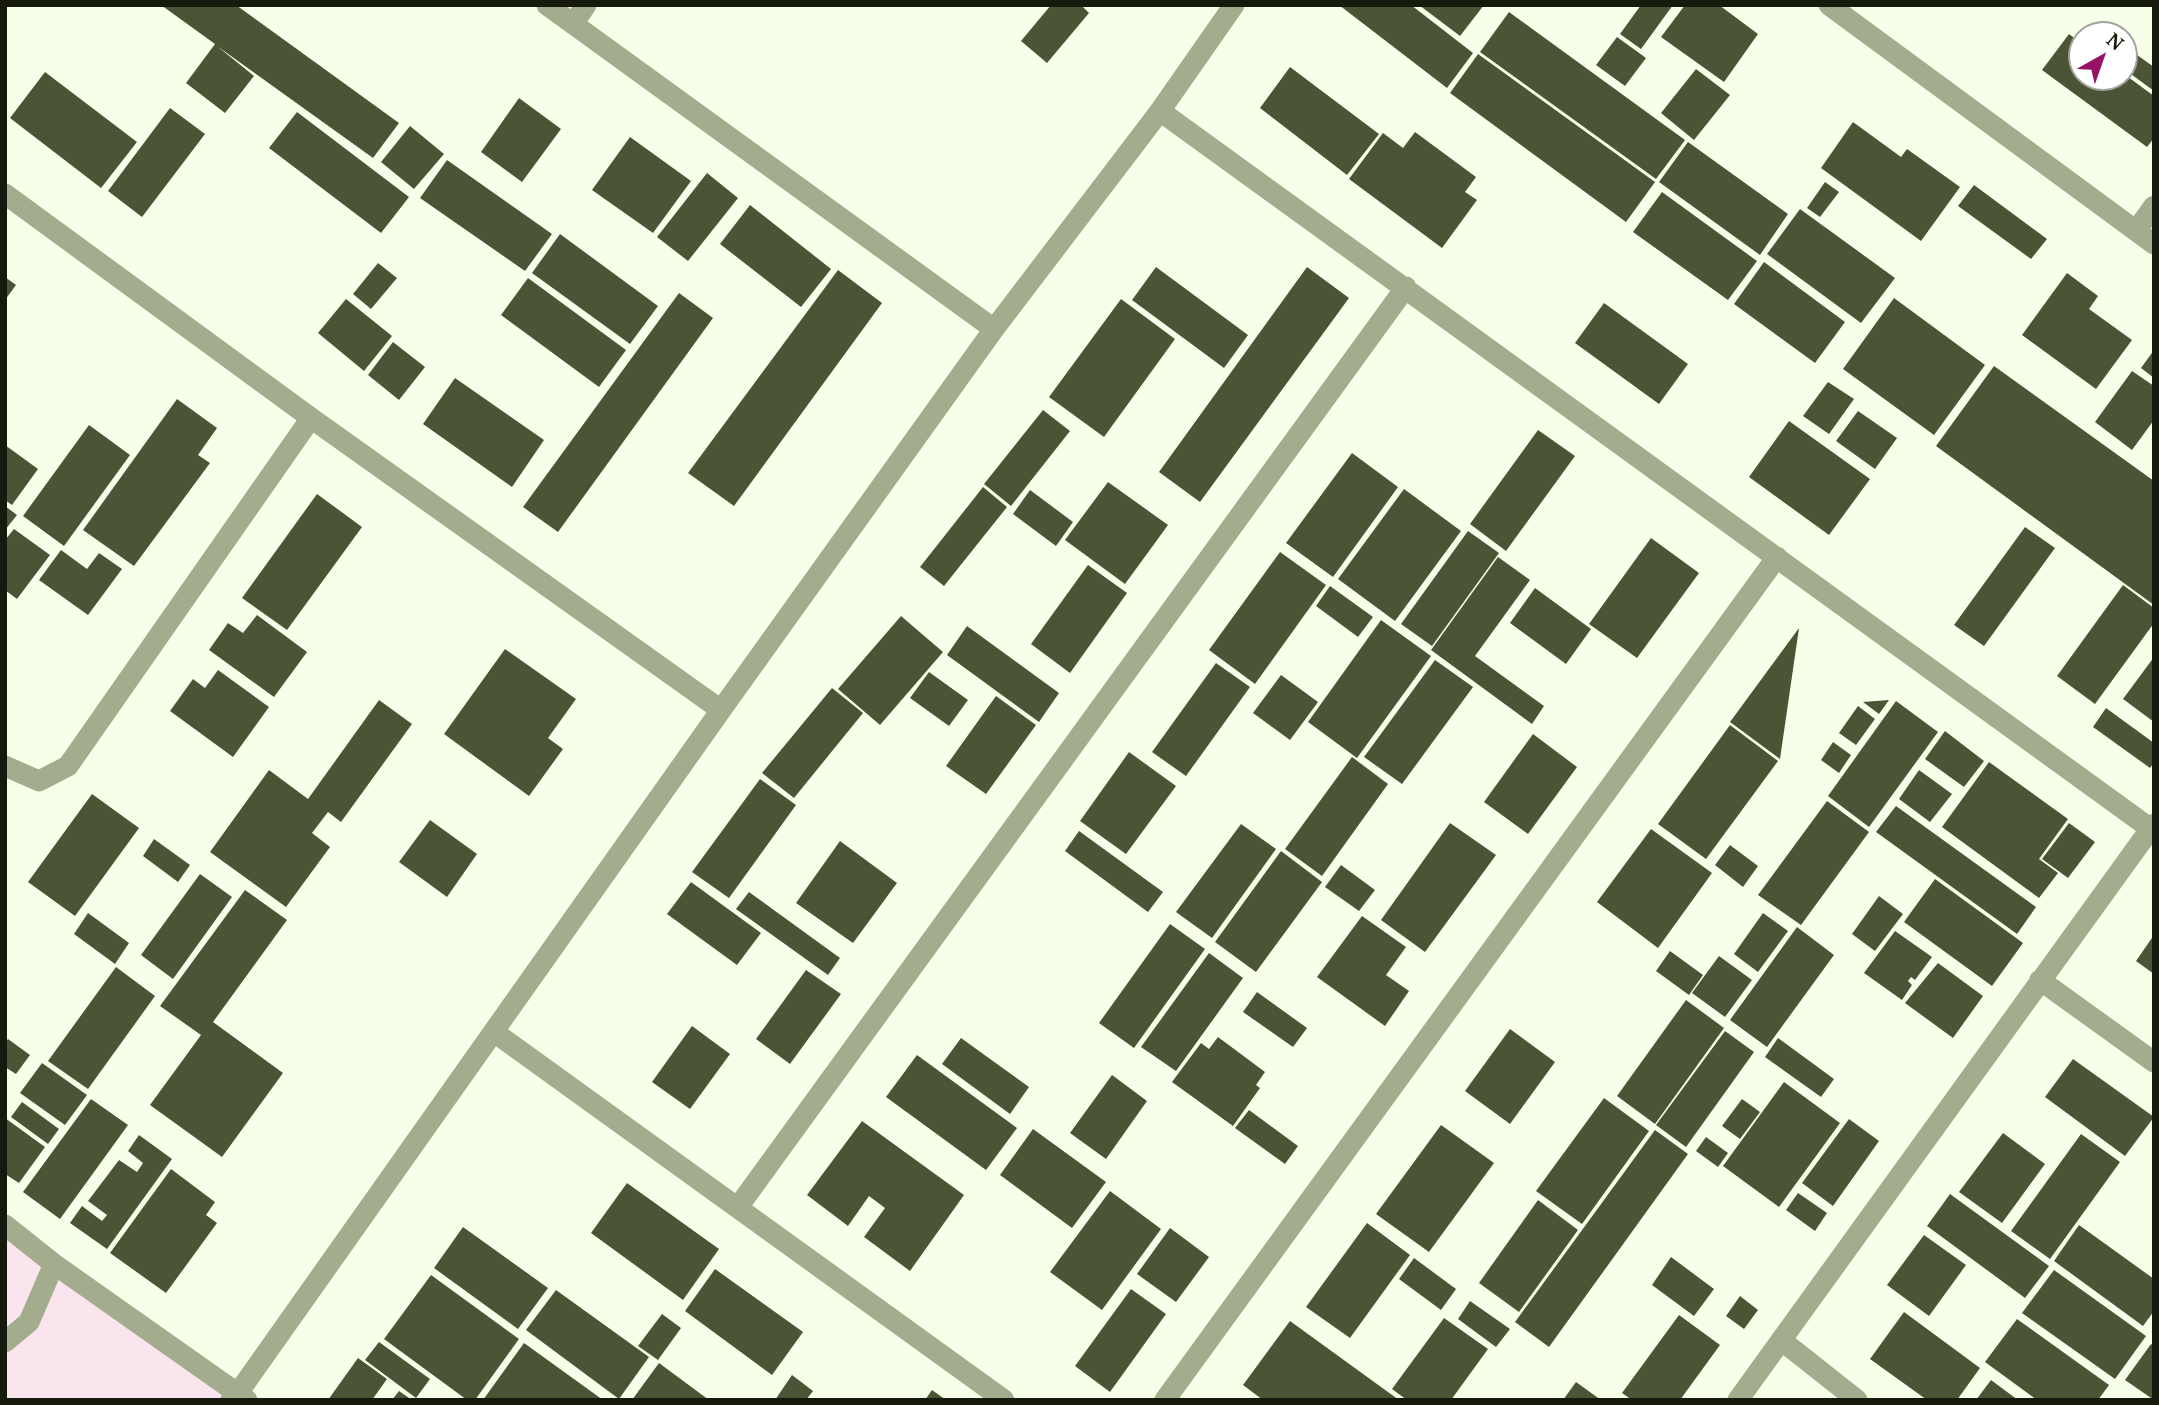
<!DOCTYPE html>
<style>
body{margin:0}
#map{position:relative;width:2159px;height:1405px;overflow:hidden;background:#f8ffe9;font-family:"Noto Serif",serif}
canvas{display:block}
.frame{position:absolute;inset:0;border:7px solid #161a0d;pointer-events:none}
.north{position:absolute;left:2068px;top:21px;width:70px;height:70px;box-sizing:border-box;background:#fff;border:2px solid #a2a39e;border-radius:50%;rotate:40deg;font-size:19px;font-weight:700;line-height:28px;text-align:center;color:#161a0d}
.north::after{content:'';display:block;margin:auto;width:24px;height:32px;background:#971167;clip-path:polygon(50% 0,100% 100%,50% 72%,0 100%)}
</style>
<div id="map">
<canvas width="2159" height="1405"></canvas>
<div class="frame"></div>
<div class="north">N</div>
</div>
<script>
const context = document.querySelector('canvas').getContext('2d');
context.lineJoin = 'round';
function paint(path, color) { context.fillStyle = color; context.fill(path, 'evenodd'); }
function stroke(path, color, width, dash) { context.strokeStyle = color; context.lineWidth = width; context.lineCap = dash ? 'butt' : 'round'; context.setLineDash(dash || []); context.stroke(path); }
paint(new Path2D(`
 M 5,1215 L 259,1400 L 5,1400 Z`), '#fae4ee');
paint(new Path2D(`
 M 161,5 L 236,5 L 399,123 L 373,158 L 217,46 L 254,76 L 225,113 L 186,83 L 215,44 Z
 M 1051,5 L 1081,5 L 1089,13 L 1047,63 L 1021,41 Z
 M 1339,5 L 1411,5 L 1473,53 L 1447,88 Z
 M 1419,5 L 1484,5 L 1460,36 Z
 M 1641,5 L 1673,5 L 1641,49 L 1620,34 Z
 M 1685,5 L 1719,5 L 1758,34 L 1724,82 L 1661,37 Z
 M 1509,12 L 1685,140 L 1656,179 L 1480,52 Z
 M 2069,34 L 2082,44 L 2082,77 L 2124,77 L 2124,74 L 2154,96 L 2154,138 L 2147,147 L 2042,70 Z
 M 1617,37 L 1646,58 L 1625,86 L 1596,65 Z
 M 2130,50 L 2154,67 L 2154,91 L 2124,69 L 2124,58 Z
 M 1478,54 L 1655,182 L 1626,222 L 1450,93 Z
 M 1290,67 L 1379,134 L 1347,175 L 1260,108 Z
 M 1696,69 L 1730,95 L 1694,140 L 1661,113 Z
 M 45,72 L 137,142 L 101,188 L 10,118 Z
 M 519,98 L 561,129 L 522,182 L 481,152 Z
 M 170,108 L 205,134 L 142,217 L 108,191 Z
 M 297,112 L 409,197 L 381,233 L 269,148 Z
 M 1853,122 L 1901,157 L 1907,149 L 1960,187 L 1921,241 L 1821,168 Z
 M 410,126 L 444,154 L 414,189 L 381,162 Z
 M 1415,132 L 1476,177 L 1465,192 L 1477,200 L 1442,248 L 1349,179 L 1383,133 L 1403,148 Z
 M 630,137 L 691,181 L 653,233 L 592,190 Z
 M 1688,142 L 1788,214 L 1760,255 L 1659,182 Z
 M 447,160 L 552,234 L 525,271 L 420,198 Z
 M 707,173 L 738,198 L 688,261 L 657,237 Z
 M 1825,182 L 1839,192 L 1820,217 L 1807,208 Z
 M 1974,185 L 2047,239 L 2031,259 L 1958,206 Z
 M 1662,192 L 1757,261 L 1728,300 L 1633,232 Z
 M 750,205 L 831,269 L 801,307 L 720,244 Z
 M 1800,209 L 1895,278 L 1861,323 L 1767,254 Z
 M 560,234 L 658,306 L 630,344 L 532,273 Z
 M 1764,262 L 1845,322 L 1815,363 L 1734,304 Z
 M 378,263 L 397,278 L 371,309 L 353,294 Z
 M 1156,267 L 1248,335 L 1224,368 L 1132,300 Z
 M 1307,267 L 1349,298 L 1200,502 L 1159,472 Z
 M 838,270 L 882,303 L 734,506 L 688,473 Z
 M 2067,273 L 2098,296 L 2089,309 L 2132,340 L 2096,389 L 2022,335 Z
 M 5,277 L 16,285 L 5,300 Z
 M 528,278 L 626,350 L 599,387 L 501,315 Z
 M 679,293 L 713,318 L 558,532 L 523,507 Z
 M 1894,298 L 1985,365 L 1934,435 L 1843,369 Z
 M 346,299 L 392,336 L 364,371 L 318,333 Z
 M 1121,299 L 1175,339 L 1104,437 L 1049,397 Z
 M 1604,303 L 1688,364 L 1659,404 L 1575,343 Z
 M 393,342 L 425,367 L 399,400 L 368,375 Z
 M 2154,350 L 2154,378 L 2141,368 Z
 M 1994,366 L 2154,481 L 2154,605 L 1936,446 Z
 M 2132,371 L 2154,386 L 2154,420 L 2132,450 L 2095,422 Z
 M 455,378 L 544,440 L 512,487 L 423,424 Z
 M 1828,382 L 1854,399 L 1829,434 L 1803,416 Z
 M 177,399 L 217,428 L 198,455 L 210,463 L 134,566 L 83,530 Z
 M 1043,410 L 1070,431 L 1011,506 L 984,484 Z
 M 1858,411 L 1897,438 L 1875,469 L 1836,441 Z
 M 1789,421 L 1870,479 L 1829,535 L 1749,477 Z
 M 89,425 L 130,455 L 64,546 L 23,516 Z
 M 1538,430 L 1575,456 L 1506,551 L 1470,524 Z
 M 5,445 L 38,469 L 12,505 L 5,500 Z
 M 1352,453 L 1398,487 L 1333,577 L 1286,543 Z
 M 1108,482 L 1168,525 L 1125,584 L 1065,540 Z
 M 983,487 L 1007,507 L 944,586 L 920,567 Z
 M 1404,489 L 1461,531 L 1395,621 L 1338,579 Z
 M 1030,490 L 1073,522 L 1056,546 L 1013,514 Z
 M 317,494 L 362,527 L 287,630 L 242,598 Z
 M 5,506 L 17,515 L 5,530 Z
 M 2025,527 L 2055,548 L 1984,646 L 1954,625 Z
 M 14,529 L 50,555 L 17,599 L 5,590 L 5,540 Z
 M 1468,531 L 1499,553 L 1432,646 L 1401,624 Z
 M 1651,538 L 1699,573 L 1637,658 L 1589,624 Z
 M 61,550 L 87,569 L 99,553 L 122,569 L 88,615 L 39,580 Z
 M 1280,552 L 1326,585 L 1255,684 L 1209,650 Z
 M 1498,557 L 1530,580 L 1475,656 L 1544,706 L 1532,724 L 1431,650 Z
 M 1088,565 L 1127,593 L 1070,673 L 1031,644 Z
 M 2123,585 L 2154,608 L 2154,623 L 2095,704 L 2057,676 Z
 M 1330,586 L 1373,617 L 1358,637 L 1316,606 Z
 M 1535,588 L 1591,629 L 1566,664 L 1510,623 Z
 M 257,615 L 307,652 L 274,697 L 209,650 L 228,623 L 243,633 Z
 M 901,616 L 943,652 L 880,725 L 838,689 Z
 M 1381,620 L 1431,656 L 1357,758 L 1308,722 Z
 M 967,626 L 1059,693 L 1039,722 L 947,655 Z
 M 1799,628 L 1780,759 L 1730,722 Z
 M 505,649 L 576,699 L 548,738 L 563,749 L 529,796 L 444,734 Z
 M 2154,657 L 2154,722 L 2123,699 Z
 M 1435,660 L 1473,687 L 1402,784 L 1364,757 Z
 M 1216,663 L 1250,687 L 1186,776 L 1152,752 Z
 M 218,670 L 269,707 L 233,757 L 170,711 L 193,679 L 205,688 Z
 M 929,672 L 968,700 L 949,726 L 910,698 Z
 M 1281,675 L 1318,702 L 1290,740 L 1253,713 Z
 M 832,688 L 863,713 L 794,798 L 762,773 Z
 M 996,696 L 1036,725 L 986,794 L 946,766 Z
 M 379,700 L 412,724 L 341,822 L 328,812 L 312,833 L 330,847 L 286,907 L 210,852 L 269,770 L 308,799 Z
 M 1889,700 L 1879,714 L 1863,702 Z
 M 1896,701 L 1938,732 L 1869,827 L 1828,796 Z
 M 1858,706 L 1875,719 L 1856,745 L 1839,733 Z
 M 2106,708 L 2154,743 L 2154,763 L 2150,768 L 2093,727 Z
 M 1730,725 L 1778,761 L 1706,859 L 1658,824 Z
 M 1945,731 L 1984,761 L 1964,787 L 1925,759 Z
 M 1533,734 L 1577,767 L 1528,834 L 1484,802 Z
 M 1833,742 L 1851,755 L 1839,773 L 1821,760 Z
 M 1129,752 L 1176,786 L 1126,854 L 1080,821 Z
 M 1352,757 L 1388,784 L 1322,876 L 1285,849 Z
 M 1989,762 L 2068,819 L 2039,859 L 2058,873 L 2039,898 L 1942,827 Z
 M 1919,770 L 1952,794 L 1930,822 L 1899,799 Z
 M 760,779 L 796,805 L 729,898 L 692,872 Z
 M 92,794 L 139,828 L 75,916 L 28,882 Z
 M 1827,801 L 1869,832 L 1801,925 L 1758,895 Z
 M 1896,806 L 2036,907 L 2017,934 L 1876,832 Z
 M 430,820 L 477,854 L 447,897 L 399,862 Z
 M 1450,823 L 1496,855 L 1425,952 L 1381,920 Z
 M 2069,823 L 2095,842 L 2068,878 L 2042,859 Z
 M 1241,824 L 1276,849 L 1212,938 L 1176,912 Z
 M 1651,829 L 1712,873 L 1658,948 L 1597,902 Z
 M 1079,831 L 1163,892 L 1148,912 L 1065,851 Z
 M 154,839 L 190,865 L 178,882 L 143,856 Z
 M 840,841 L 897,883 L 853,943 L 796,903 Z
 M 1730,845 L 1758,866 L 1743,887 L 1715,865 Z
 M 1281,851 L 1322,882 L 1256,972 L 1215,942 Z
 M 1341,865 L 1375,890 L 1359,911 L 1325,887 Z
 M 200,874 L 232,897 L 173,979 L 141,955 Z
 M 1935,879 L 2023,943 L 1992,986 L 1904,922 Z
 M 691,882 L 761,933 L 737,965 L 667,914 Z
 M 245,890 L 287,920 L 213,1022 L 283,1073 L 222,1157 L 150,1105 L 201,1035 L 160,1006 Z
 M 749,892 L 840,958 L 828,975 L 736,909 Z
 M 1879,896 L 1903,914 L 1875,951 L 1852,934 Z
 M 88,913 L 129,943 L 115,964 L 74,934 Z
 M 1763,913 L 1788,931 L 1758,972 L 1734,954 Z
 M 1362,916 L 1406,947 L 1386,975 L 1409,991 L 1385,1026 L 1317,977 Z
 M 1170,924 L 1205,949 L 1134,1048 L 1099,1023 Z
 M 1797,927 L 1834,955 L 1767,1047 L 1730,1020 Z
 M 1895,931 L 1932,957 L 1915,980 L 1911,977 L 1908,981 L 1912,985 L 1902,1000 L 1864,973 Z
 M 2154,935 L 2154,974 L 2136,961 Z
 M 1670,951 L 1703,975 L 1689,995 L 1656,971 Z
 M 1209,953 L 1243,978 L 1176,1071 L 1141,1047 Z
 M 1719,956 L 1752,980 L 1725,1017 L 1692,993 Z
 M 1938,963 L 1983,996 L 1953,1038 L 1905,1003 Z
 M 116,967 L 155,996 L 88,1089 L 48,1061 Z
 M 806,970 L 841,994 L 790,1064 L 756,1039 Z
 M 1257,992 L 1307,1028 L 1293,1047 L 1243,1012 Z
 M 1686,1000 L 1724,1028 L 1655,1124 L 1617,1096 Z
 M 692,1026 L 730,1054 L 690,1109 L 652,1082 Z
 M 1510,1029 L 1555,1062 L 1510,1124 L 1465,1091 Z
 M 1725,1031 L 1754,1052 L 1686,1147 L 1656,1125 Z
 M 1218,1037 L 1265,1072 L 1256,1085 L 1260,1088 L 1233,1126 L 1172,1082 L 1201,1043 L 1209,1049 Z
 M 961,1038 L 1029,1087 L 1010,1114 L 942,1064 Z
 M 1778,1038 L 1834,1079 L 1821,1097 L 1765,1057 Z
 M 8,1039 L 30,1055 L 16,1074 L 5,1067 L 5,1044 Z
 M 917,1055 L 1017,1128 L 986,1170 L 886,1097 Z
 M 2073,1059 L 2154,1117 L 2125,1156 L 2045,1097 Z
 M 42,1063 L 87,1095 L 65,1125 L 20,1093 Z
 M 1112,1075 L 1147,1101 L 1106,1159 L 1070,1133 Z
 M 1784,1082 L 1840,1123 L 1779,1207 L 1723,1166 Z
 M 1604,1098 L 1649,1131 L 1582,1224 L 1536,1191 Z
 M 91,1099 L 128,1125 L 60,1219 L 23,1192 Z
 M 1742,1099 L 1760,1112 L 1740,1139 L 1722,1126 Z
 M 22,1102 L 59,1129 L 48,1144 L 11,1117 Z
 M 1249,1110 L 1298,1146 L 1285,1164 L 1235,1128 Z
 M 5,1118 L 45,1147 L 19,1183 L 5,1174 Z
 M 1849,1119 L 1879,1141 L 1833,1206 L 1802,1183 Z
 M 862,1121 L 964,1195 L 910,1271 L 864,1237 L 885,1208 L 869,1196 L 848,1226 L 807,1195 Z
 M 1441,1125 L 1494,1163 L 1429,1252 L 1376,1214 Z
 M 1033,1129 L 1106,1182 L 1072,1228 L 1000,1175 Z
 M 1655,1130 L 1688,1154 L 1549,1347 L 1515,1322 Z
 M 2003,1133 L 2045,1164 L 2002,1223 L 1959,1192 Z
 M 2081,1134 L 2120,1162 L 2050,1259 L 2011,1231 Z
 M 139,1135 L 172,1159 L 107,1249 L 70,1223 L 82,1206 L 102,1221 L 107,1215 L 88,1201 L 119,1160 L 137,1172 L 143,1163 L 128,1151 Z
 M 1706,1137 L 1728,1153 L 1718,1167 L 1696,1151 Z
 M 171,1169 L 215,1202 L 206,1215 L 217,1223 L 166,1293 L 110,1253 Z
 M 627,1183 L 719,1249 L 683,1300 L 591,1233 Z
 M 1110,1191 L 1161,1229 L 1102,1310 L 1050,1272 Z
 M 1798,1193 L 1827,1213 L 1815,1231 L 1786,1210 Z
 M 1950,1194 L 2049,1266 L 2025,1298 L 1927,1226 Z
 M 1538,1200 L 1578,1230 L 1519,1312 L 1479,1283 Z
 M 1367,1223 L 1410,1255 L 1350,1338 L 1306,1307 Z
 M 2079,1225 L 2154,1279 L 2154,1311 L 2143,1326 L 2054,1261 Z
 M 463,1227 L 548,1288 L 518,1329 L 434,1268 Z
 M 1170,1228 L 1209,1257 L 1176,1302 L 1137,1274 Z
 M 1924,1235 L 1966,1265 L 1929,1316 L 1887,1285 Z
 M 1671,1257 L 1714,1289 L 1694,1316 L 1652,1285 Z
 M 1414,1258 L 1456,1289 L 1441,1310 L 1399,1279 Z
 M 715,1269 L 803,1332 L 772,1375 L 685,1311 Z
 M 2054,1270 L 2146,1336 L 2115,1379 L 2022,1313 Z
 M 431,1275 L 519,1339 L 475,1400 L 467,1400 L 384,1339 Z
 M 1131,1289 L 1166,1314 L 1110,1392 L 1075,1366 Z
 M 556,1290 L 649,1357 L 619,1399 L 526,1330 Z
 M 1740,1296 L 1758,1310 L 1744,1329 L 1726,1316 Z
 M 1470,1301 L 1510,1329 L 1496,1347 L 1458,1319 Z
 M 1904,1312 L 1980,1368 L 1957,1400 L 1927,1400 L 1870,1359 Z
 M 662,1314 L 681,1328 L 658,1360 L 638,1346 Z
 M 1679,1315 L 1720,1345 L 1680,1400 L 1632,1400 L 1622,1393 Z
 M 1444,1318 L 1488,1349 L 1451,1400 L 1407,1400 L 1392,1389 Z
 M 2017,1319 L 2109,1385 L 2098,1400 L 2037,1400 L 1985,1362 Z
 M 1290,1321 L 1399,1400 L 1263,1400 L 1243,1385 Z
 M 379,1342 L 430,1379 L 416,1398 L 365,1360 Z
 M 524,1343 L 603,1400 L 483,1400 Z
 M 2151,1344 L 2154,1346 L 2154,1400 L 2125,1380 Z
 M 358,1358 L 387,1379 L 372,1400 L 328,1400 Z
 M 659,1363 L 709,1400 L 632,1400 Z
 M 792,1375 L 813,1391 L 806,1400 L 775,1400 Z
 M 1991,1380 L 2018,1400 L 1976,1400 Z
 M 1576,1382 L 1601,1400 L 1563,1400 Z
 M 932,1390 L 946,1400 L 925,1400 Z
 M 399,1391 L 412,1400 L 392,1400 Z`), '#4b5435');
stroke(new Path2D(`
 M 547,5 L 994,329
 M 1829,5 L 2154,244
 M 573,24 L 586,5
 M 1160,111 L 2151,829
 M 5,194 L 311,418 L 721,710
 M 2136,231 L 2154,206
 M 5,766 L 39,781 L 68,766 L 311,418
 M 2040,980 L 2154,1062
 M 494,1032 L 1004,1400
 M 738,1207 L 1406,287
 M 5,1225 L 54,1264 L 247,1400
 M 1781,1340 L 1857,1400
 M 5,1342 L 29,1322 L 54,1264
 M 231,1400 L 238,1393 L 721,710 L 994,329 L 1160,111 L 1234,5
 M 1165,1400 L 1777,557
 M 1738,1400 L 2154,824`), '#a3ac8c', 21);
</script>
